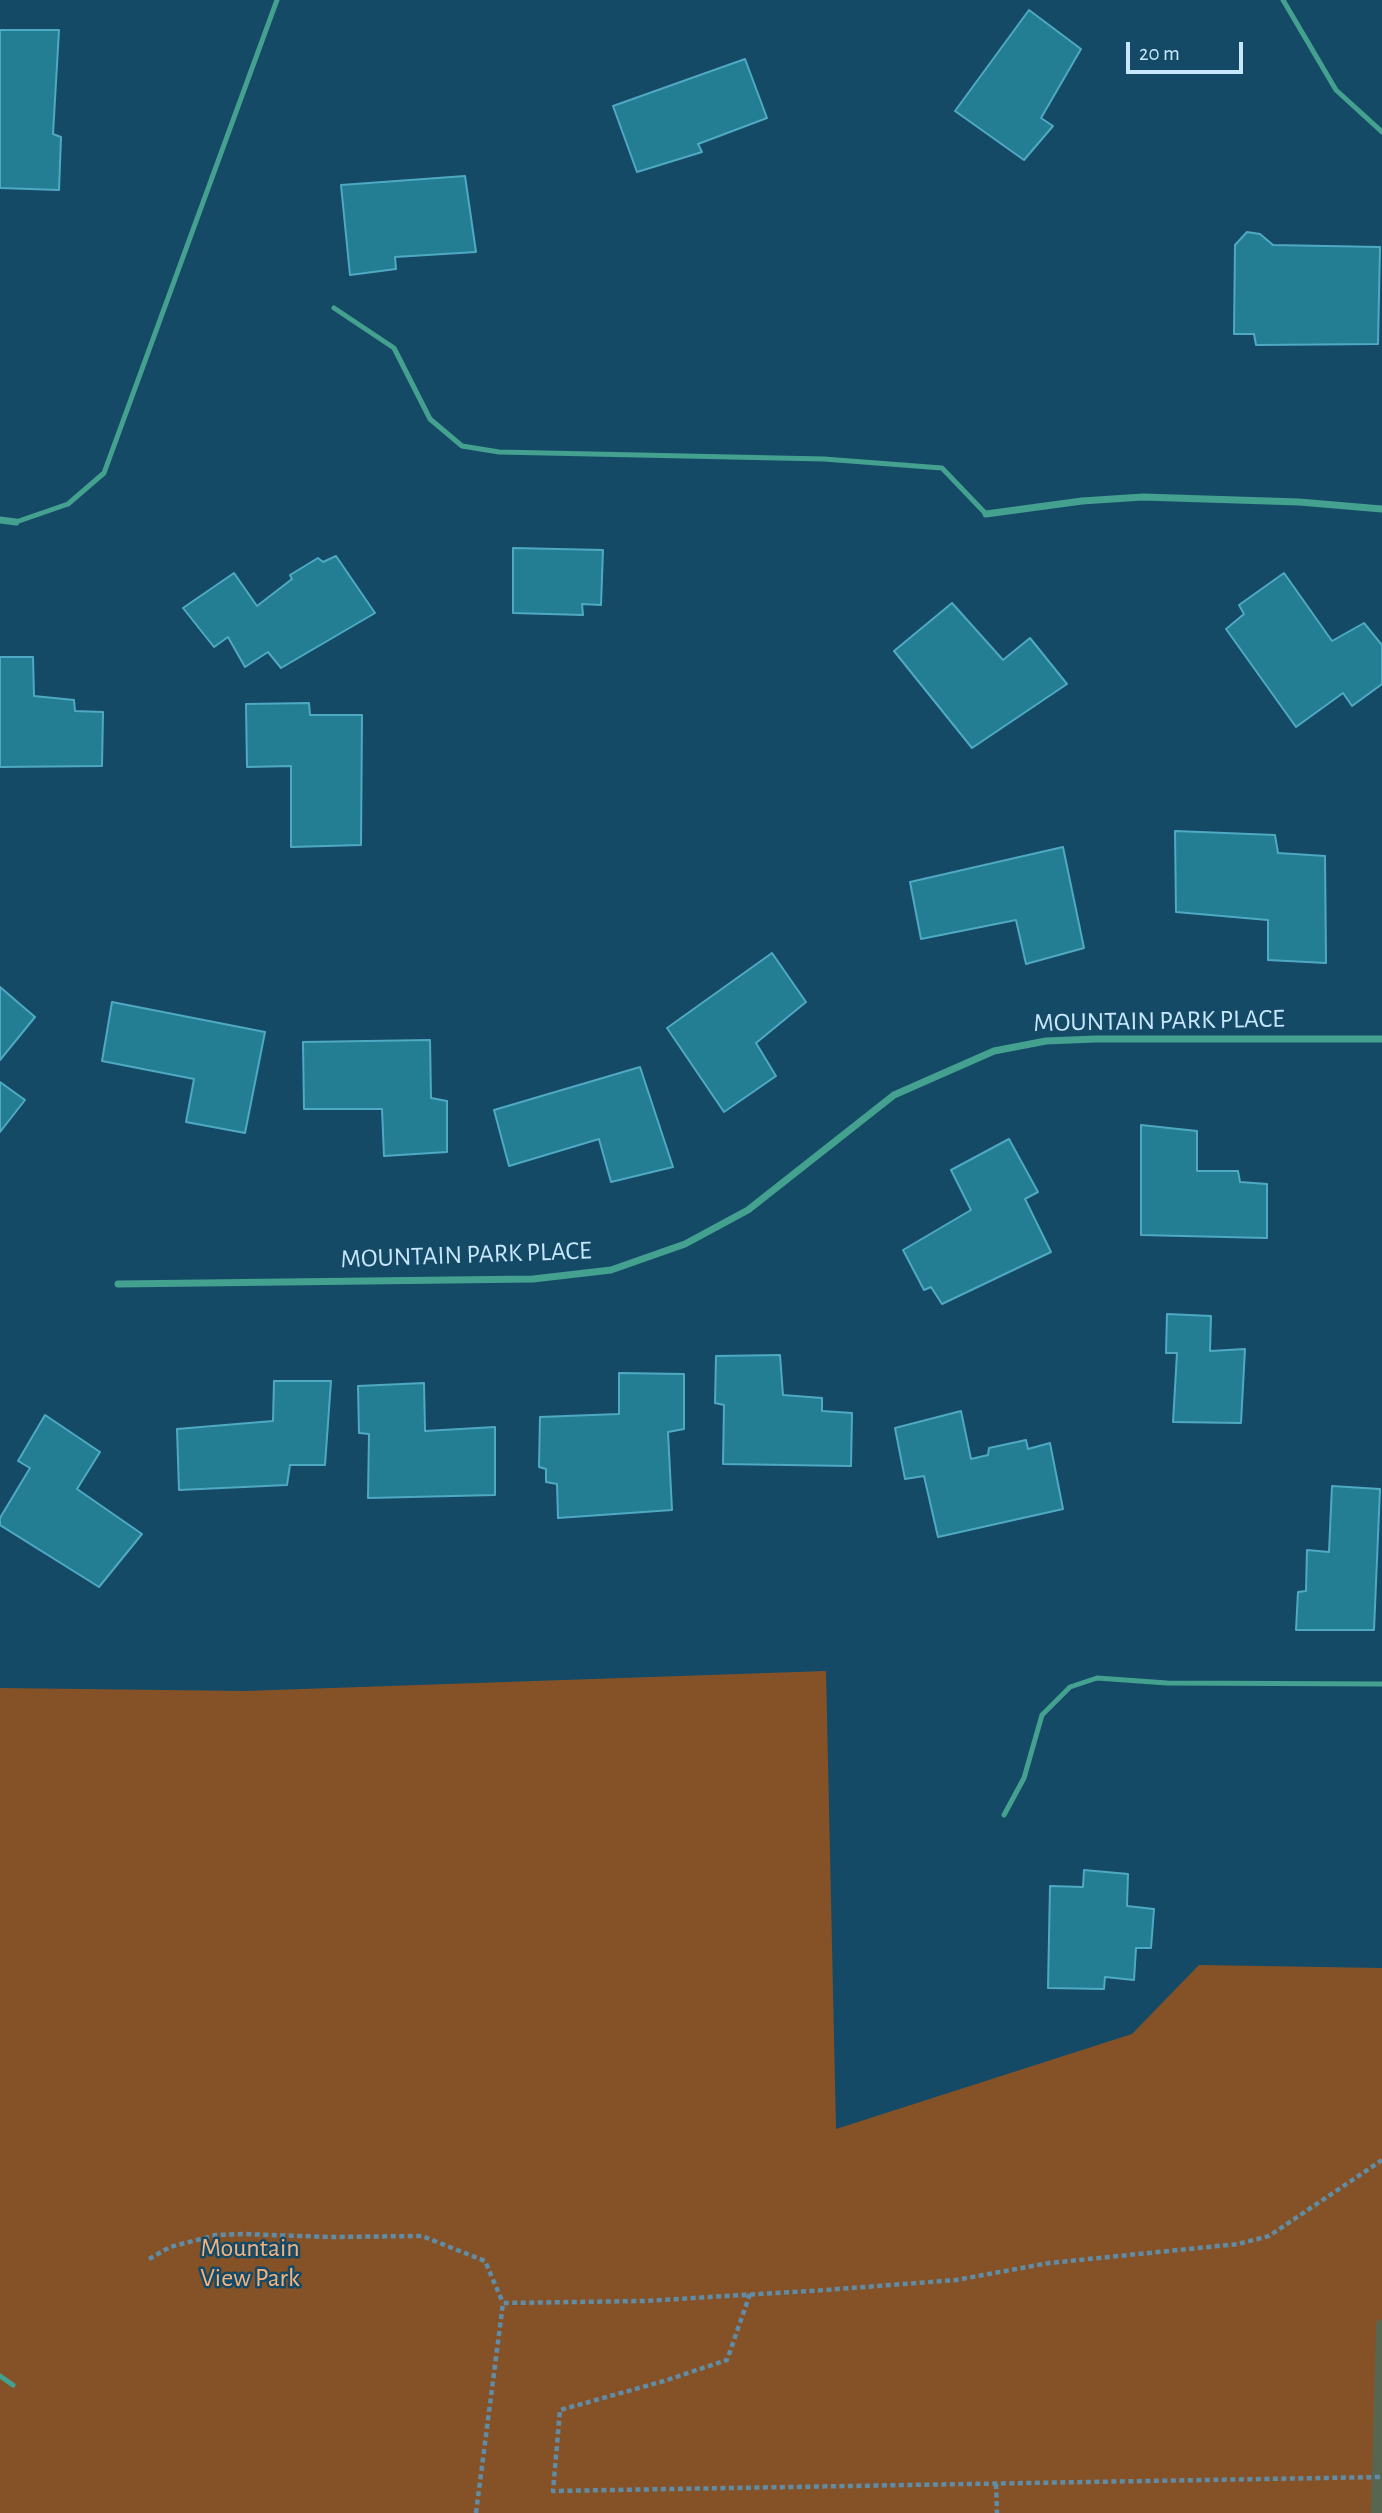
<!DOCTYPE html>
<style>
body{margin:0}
#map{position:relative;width:1382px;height:2513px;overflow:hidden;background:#154a67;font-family:"Alegreya Sans",sans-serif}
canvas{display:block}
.scale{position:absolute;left:1126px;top:42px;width:117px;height:32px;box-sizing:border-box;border:4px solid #c6e7fd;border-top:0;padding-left:9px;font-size:21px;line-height:24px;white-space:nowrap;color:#c6e7fd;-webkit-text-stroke:5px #154a67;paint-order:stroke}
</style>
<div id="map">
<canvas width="1382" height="2513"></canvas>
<div class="scale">20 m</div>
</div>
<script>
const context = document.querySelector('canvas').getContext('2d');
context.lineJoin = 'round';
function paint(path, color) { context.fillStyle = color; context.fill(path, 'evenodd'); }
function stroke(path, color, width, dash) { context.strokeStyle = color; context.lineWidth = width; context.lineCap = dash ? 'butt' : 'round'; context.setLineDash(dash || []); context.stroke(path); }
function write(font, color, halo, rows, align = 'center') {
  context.font = font + ' "Alegreya Sans",sans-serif'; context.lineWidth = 5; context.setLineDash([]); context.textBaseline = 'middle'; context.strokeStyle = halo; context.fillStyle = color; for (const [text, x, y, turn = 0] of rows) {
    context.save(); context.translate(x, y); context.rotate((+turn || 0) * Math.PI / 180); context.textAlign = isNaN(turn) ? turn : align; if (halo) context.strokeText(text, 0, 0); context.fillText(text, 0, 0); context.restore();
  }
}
paint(new Path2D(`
 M 826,1671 L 836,2129 L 1132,2034 L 1199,1965 L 1382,1968 L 1382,2513 L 0,2513 L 0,1688 L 244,1691 Z`), '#855228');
stroke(new Path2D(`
 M 1377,2513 L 1382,2325`), '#576651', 12);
const building = new Path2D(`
 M 1029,10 L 1081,49 L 1041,118 L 1053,126 L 1024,160 L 955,111 Z
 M 0,30 L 59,30 L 53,134 L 61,137 L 59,190 L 0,188 Z
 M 745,59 L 767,118 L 698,144 L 702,152 L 637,172 L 613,106 Z
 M 465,176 L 476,252 L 395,257 L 396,269 L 350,275 L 341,185 Z
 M 1247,232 L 1260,234 L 1273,245 L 1380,247 L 1378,344 L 1256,345 L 1254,334 L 1234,334 L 1235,245 Z
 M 513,548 L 603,550 L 601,605 L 582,604 L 583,615 L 513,613 Z
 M 336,556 L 375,613 L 281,668 L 268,652 L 245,667 L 228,637 L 214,647 L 183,608 L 234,573 L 257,606 L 292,579 L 290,575 L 318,558 L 323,562 Z
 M 1284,573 L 1332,641 L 1364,623 L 1382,645 L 1382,684 L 1352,706 L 1343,693 L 1296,727 L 1226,629 L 1244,614 L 1239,605 Z
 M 952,603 L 1003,660 L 1030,638 L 1067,684 L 972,748 L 894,651 Z
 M 0,657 L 33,657 L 34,696 L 74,700 L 75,711 L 103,712 L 102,766 L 0,767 Z
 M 309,703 L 310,715 L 362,715 L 361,845 L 291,847 L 291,766 L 247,767 L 246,704 Z
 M 1175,831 L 1275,835 L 1278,853 L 1325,856 L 1326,963 L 1268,960 L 1268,920 L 1176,912 Z
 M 1063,847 L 1084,948 L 1026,964 L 1016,920 L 921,939 L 910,882 Z
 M 772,953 L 806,1002 L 756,1043 L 776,1076 L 724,1112 L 667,1028 Z
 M 0,987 L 35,1017 L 0,1060 Z
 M 112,1002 L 265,1032 L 245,1133 L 186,1122 L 194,1079 L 102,1061 Z
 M 430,1040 L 431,1098 L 447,1101 L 447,1152 L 384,1156 L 382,1109 L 304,1109 L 303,1042 Z
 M 640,1067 L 673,1167 L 611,1182 L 599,1139 L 509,1166 L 494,1110 Z
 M 0,1082 L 25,1100 L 0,1132 Z
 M 1141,1125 L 1197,1131 L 1197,1171 L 1238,1171 L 1240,1182 L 1267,1184 L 1267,1238 L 1141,1235 Z
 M 1009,1139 L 1038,1192 L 1025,1199 L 1051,1252 L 942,1304 L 931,1287 L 924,1290 L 903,1250 L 971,1210 L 951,1170 Z
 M 1167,1314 L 1211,1316 L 1210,1351 L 1245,1349 L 1241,1423 L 1173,1422 L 1177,1353 L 1166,1353 Z
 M 780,1355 L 783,1395 L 822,1398 L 822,1411 L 852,1413 L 851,1466 L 723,1464 L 724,1405 L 715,1403 L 716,1356 Z
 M 619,1373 L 684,1374 L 684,1429 L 668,1432 L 672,1510 L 558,1518 L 557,1484 L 546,1482 L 546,1469 L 539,1467 L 540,1417 L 619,1414 Z
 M 274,1381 L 331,1381 L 325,1465 L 290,1465 L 287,1485 L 179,1490 L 177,1429 L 273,1421 Z
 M 424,1383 L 425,1431 L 495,1427 L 495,1495 L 368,1498 L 369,1434 L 359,1433 L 358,1386 Z
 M 961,1411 L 971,1459 L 988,1455 L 989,1448 L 1026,1440 L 1028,1449 L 1050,1443 L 1063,1509 L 938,1537 L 924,1476 L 905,1479 L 895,1428 Z
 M 45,1415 L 100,1452 L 77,1489 L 142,1534 L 99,1587 L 0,1525 L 0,1518 L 30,1468 L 18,1461 Z
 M 1332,1486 L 1380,1489 L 1374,1630 L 1296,1630 L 1298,1592 L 1306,1591 L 1307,1550 L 1329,1552 Z
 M 1084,1870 L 1128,1874 L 1127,1906 L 1154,1909 L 1151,1948 L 1136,1948 L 1134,1980 L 1105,1977 L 1104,1989 L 1048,1988 L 1050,1886 L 1083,1887 Z`);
paint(building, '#237d93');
stroke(building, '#4fa9c2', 2);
stroke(new Path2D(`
 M 149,2259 L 170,2247 L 216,2235 L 243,2234 L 329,2237 L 422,2236 L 485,2261 L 503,2303
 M 750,2294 L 727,2360 L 664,2381 L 560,2410 L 553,2491 L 1382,2477
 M 996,2484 L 997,2513
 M 476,2513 L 503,2303 L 644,2301 L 825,2290 L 956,2280 L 1049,2263 L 1238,2244 L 1269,2236 L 1382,2160`), '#608ca6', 4.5, [5, 3.5]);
stroke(new Path2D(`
 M 1283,0 L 1336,90 L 1382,132
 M 334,308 L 394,348 L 430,419 L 462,446 L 499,452 L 824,459 L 942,468 L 986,514
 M 16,522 L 68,504 L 104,473 L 277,0
 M 1004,1815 L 1024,1778 L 1042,1715 L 1070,1687 L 1097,1678 L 1167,1683 L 1382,1684
 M 0,2376 L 13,2385`), '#44a18f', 5);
stroke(new Path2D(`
 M 986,514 L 1082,501 L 1143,497 L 1299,502 L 1382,509
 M 0,520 L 16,522
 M 118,1284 L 533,1279 L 611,1270 L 685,1244 L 748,1210 L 894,1095 L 994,1051 L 1046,1041 L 1095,1039 L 1382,1039`), '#44a18f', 7);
write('26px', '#c6e7fd', '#154a67', [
 ["MOUNTAIN PARK PLACE",1159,1021,-1],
 ["MOUNTAIN PARK PLACE",466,1255,-2]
]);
write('26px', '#f7b27d', '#154a67', [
 ["Mountain",250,2248],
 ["View Park",250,2278]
]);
</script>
